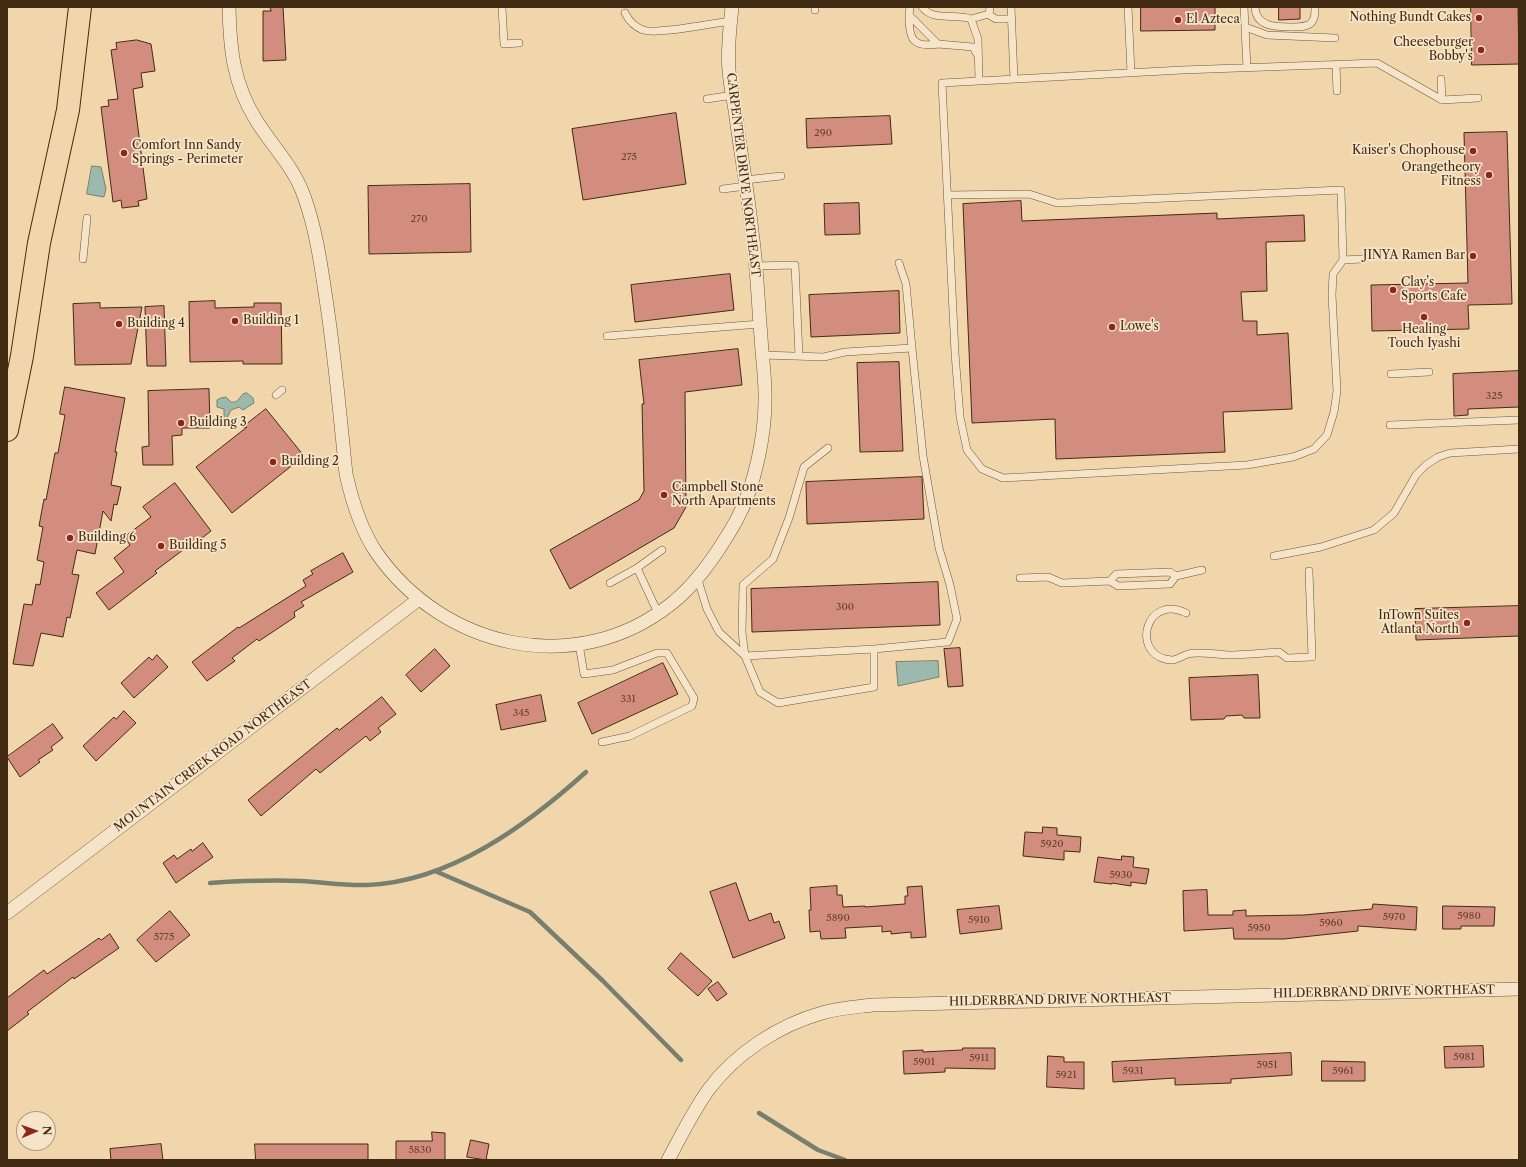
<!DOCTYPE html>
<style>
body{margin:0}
#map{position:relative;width:1526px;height:1167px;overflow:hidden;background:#f1d6ac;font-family:"Libre Caslon Text",serif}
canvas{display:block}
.frame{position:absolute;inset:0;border:8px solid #412b12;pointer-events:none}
.north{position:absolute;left:16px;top:1111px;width:40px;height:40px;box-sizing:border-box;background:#f6e4c9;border:1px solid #ae9a80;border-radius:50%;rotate:88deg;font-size:11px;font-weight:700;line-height:16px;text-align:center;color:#412b12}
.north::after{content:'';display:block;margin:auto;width:14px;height:18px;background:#8f2418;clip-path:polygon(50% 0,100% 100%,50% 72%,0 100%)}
</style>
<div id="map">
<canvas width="1526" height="1167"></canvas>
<div class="frame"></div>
<div class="north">N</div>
</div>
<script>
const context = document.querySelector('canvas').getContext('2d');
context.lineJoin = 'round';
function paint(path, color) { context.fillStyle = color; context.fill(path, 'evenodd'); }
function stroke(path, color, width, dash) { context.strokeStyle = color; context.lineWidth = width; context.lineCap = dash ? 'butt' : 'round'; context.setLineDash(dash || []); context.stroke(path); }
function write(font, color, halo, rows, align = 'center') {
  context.font = font + ' "Libre Caslon Text",serif'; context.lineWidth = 3.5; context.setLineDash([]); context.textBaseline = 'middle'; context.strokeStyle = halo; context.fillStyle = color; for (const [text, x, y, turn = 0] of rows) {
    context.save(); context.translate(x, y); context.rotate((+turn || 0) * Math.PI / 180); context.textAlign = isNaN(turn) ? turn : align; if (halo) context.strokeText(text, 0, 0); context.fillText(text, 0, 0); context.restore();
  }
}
const water = new Path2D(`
 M 92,166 L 101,167 L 106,189 L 104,197 L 87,194 Z
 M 247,393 L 253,398 L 254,403 L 243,410 L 239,407 L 231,410 L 226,420 L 224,417 L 224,409 L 217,407 L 217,400 L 221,398 L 226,397 L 231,402 C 238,403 238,399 243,394 Z
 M 938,661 L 939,677 L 898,686 L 896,662 Z`);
paint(water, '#9bb9ac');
stroke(water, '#77806e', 1);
stroke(new Path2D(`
 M 435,871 L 530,912 L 603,981 L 681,1060
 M 210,883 C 240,881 270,880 301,881 C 323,882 345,886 367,885 C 450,882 527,825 586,772
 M 759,1113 L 818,1150 L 845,1160`), '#77806e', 4.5);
const building = new Path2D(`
 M 270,7 L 283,7 L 286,60 L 263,61 L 263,11 L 271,11 Z
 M 1141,7 L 1215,7 L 1215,30 L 1141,31 Z
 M 1279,7 L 1300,7 L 1300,19 L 1279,20 Z
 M 1471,7 L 1518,7 L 1519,64 L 1472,65 Z
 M 137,40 L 151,44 L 155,71 L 141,73 L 143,87 L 133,89 L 147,199 L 138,201 L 139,206 L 122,208 L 121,200 L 113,202 L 101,107 L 109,106 L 108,100 L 118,99 L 111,50 L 117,49 L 116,43 Z
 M 676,113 L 686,184 L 583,200 L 572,129 Z
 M 890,116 L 892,144 L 807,148 L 806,119 Z
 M 1507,132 L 1512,304 L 1468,305 L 1469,329 L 1372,331 L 1371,285 L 1468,283 L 1464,133 Z
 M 470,184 L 471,252 L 369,254 L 368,186 Z
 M 1021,201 L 1022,221 L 1217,213 L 1217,219 L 1304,215 L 1305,241 L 1266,242 L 1267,291 L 1241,292 L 1243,321 L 1257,321 L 1257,335 L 1288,333 L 1292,409 L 1223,412 L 1225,452 L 1056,459 L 1055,419 L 972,423 L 963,204 Z
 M 859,203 L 860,234 L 825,235 L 824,204 Z
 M 730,274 L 734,310 L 635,322 L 631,285 Z
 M 899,291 L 900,333 L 811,337 L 809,295 Z
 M 215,301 L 215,308 L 254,307 L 254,303 L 281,303 L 282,364 L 243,364 L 243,361 L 190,362 L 189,302 Z
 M 100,303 L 100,308 L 142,307 L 131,364 L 75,365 L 73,304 Z
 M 164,306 L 166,366 L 147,366 L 145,307 Z
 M 738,349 L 742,385 L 685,392 L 686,507 L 674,528 L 570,589 L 550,550 L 639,500 L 644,491 L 642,404 L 644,404 L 639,360 Z
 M 899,362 L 903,451 L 860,452 L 857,363 Z
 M 1519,371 L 1519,407 L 1468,409 L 1468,415 L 1454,416 L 1453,374 Z
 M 65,387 L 125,398 L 115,452 L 117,452 L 111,485 L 121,487 L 117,505 L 114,504 L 111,521 L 103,511 L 95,554 L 77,550 L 72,574 L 79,575 L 70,618 L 67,617 L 63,637 L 41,633 L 33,666 L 13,664 L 24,604 L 32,605 L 36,584 L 40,585 L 44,562 L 37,560 L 43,527 L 39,526 L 44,499 L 46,500 L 55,453 L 58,453 L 65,415 L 60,414 Z
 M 209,389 L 210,428 L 182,428 L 182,435 L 172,436 L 173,465 L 143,465 L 142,447 L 149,446 L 148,391 Z
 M 266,409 L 304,456 L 232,513 L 196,467 L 247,427 L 243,427 Z
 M 922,477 L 924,519 L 807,524 L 806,482 Z
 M 175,483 L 211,531 L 188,549 L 187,547 L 155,571 L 157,573 L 109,610 L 96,593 L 124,572 L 114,558 L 130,545 L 124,537 L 151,517 L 143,507 Z
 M 343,553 L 353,572 L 301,602 L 304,606 L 294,612 L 295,617 L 259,641 L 257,639 L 232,658 L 235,661 L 207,681 L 192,662 L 238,627 L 239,628 L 306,586 L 303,580 L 313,574 L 311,571 Z
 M 938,582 L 940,625 L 752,632 L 751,589 Z
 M 1519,606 L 1519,636 L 1416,640 L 1415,609 Z
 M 960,648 L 963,686 L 948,687 L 944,649 Z
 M 435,649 L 450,666 L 421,692 L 406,675 Z
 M 157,655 L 168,667 L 134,698 L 121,683 L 149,657 L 152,660 Z
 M 663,663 L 678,694 L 592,734 L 578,703 Z
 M 1258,675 L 1260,718 L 1244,718 L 1242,715 L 1226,716 L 1224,719 L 1191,720 L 1189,678 Z
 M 541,695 L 546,721 L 501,730 L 496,705 Z
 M 382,697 L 396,714 L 378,728 L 381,732 L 370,741 L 366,736 L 320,773 L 316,769 L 261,816 L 248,800 L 337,728 L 339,730 Z
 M 124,711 L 136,723 L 96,761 L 83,746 L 114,717 L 116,719 Z
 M 53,724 L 63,738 L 51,747 L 53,750 L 38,760 L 40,762 L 20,777 L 7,757 Z
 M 1043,827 L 1057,828 L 1057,835 L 1081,837 L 1080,852 L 1064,851 L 1064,860 L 1023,856 L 1025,832 L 1042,833 Z
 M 203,843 L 213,857 L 176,883 L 163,863 L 174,855 L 177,859 L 191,849 L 192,851 Z
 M 1122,856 L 1134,857 L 1133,867 L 1149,869 L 1146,884 L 1131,882 L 1131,886 L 1112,883 L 1112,884 L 1094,882 L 1098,857 L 1121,860 Z
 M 736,883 L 749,921 L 771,913 L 774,923 L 779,921 L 785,938 L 733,958 L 710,892 Z
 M 837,886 L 837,895 L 842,895 L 843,907 L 865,906 L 865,907 L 905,904 L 905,896 L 908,896 L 907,887 L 922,886 L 926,937 L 911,938 L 911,932 L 891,934 L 891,931 L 882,932 L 882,926 L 845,928 L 846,938 L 821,939 L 820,931 L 810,932 L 809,910 L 811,910 L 810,888 Z
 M 1207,890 L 1208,915 L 1233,915 L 1233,911 L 1246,910 L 1246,916 L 1304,915 L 1372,909 L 1373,904 L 1417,907 L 1416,930 L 1358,926 L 1358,931 L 1284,939 L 1234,939 L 1233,928 L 1184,931 L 1183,891 Z
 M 999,906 L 1002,929 L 960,934 L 957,910 Z
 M 1443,906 L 1495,907 L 1494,926 L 1461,926 L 1461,929 L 1443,929 Z
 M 170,911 L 190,935 L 156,962 L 137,940 Z
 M 110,934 L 119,948 L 74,979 L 73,977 L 27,1012 L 29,1014 L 7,1031 L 7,998 L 44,970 L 47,974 L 99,938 L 101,940 Z
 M 681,953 L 712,981 L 698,996 L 668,969 Z
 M 718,982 L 727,994 L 717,1001 L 708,989 Z
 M 1483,1046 L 1484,1067 L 1445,1068 L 1444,1047 Z
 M 963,1048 L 995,1048 L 995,1069 L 945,1068 L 945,1072 L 904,1074 L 903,1051 L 923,1050 L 923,1052 L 962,1050 Z
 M 1291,1053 L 1292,1075 L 1231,1079 L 1231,1083 L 1175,1085 L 1175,1078 L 1113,1082 L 1112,1062 Z
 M 1048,1056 L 1064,1057 L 1064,1062 L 1084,1062 L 1084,1089 L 1047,1087 Z
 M 1322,1061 L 1365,1062 L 1365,1081 L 1322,1081 Z
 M 432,1132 L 445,1133 L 445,1160 L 396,1160 L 396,1141 L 432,1141 Z
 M 471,1140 L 489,1144 L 486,1160 L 467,1157 Z
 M 161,1144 L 163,1160 L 111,1160 L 110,1149 Z
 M 255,1144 L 368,1144 L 368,1160 L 256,1160 Z`);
paint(building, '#d38d7f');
stroke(building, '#412b12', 1);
const lane = new Path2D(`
 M 502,7 L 504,44 L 519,43
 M 910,7 L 909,15 L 938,44 L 973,47 L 978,56
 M 922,7 C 933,22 956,13 971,19 L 978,39 L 979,81
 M 990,7 L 989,15 L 996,19 L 1012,19
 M 1011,7 L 1014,79
 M 1128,7 L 1131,73
 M 1244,7 L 1247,68
 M 1255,7 C 1256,28 1278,27 1294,27 C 1299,27 1305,27 1310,24 C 1315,20 1315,14 1315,7
 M 815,10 L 815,7
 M 625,13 C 629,21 635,27 643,30 C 658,35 712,23 731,21
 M 909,15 C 909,39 912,48 938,44
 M 971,19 L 989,14
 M 1245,27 L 1267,35 L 1335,38
 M 1336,64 L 1337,91
 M 1441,79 L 1442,100
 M 707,99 L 733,95
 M 745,180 L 781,176
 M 723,189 L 746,186
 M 948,195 L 1029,194 L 1057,203 L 1341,190 L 1343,260 L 1362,259
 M 83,259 L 87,218
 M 1343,260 L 1333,274 L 1332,295 L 1337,391 L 1334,412 L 1327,435 L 1314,449 L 1293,457 L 1247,465 L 1003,478 L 982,469 L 967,450 L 960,417 L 955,353 L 942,83 L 1182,70 L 1377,63 L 1442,100 L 1478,98
 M 899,263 L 906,284 L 912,348
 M 755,266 L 795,265 L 799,356
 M 607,336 L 760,324
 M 762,355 L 824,357 L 845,352 L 912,348 L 923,456 L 939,548 L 950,585 L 957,619 L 948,642 L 874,649 L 874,687 L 778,703 L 760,692 L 745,656 L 742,632 L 743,585 L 773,559 L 789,518 L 804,467 L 828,448
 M 1391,374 L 1429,372
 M 276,395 L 282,390
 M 1390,425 L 1519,420
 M 1274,556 L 1321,547 L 1374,530 L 1394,513 L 1416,475 L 1426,465 L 1438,457 L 1450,453 L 1519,449
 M 637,568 L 658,613
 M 697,577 L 707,609 L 719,632 L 745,656 L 874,649
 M 1020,578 L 1048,577 L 1062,583 L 1110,581 L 1118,586 L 1170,584 L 1176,576 L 1202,570
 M 1110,581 L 1116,574 L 1170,572 L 1176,576
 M 610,583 L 637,568 L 662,550
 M 1186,613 C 1146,594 1132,651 1165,659 C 1177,662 1178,657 1188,654 C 1195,652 1218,654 1227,655 C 1245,655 1262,653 1279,652 L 1287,658 L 1312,657 L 1309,571
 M 579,644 L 584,674 L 613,670 L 657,653 L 667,653 L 694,698 L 692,706 L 630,736 L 602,742`);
const street = new Path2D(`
 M 229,7 C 230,49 233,83 256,120 C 272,146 294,167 304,196 C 316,229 321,265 326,299 C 335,357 340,416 346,474 C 352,501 360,528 376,552 C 443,649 576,679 671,604 C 698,583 719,551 736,521 C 755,487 766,433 765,394 C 765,375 762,356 761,337 C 758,302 757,266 752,232 C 748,193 741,155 736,117 C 734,101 730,86 729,70 C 727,50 730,27 732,7
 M 7,913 L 419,599
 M 668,1160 C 681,1136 693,1111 709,1089 C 736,1053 779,1025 822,1013 C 838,1008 856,1007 873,1005 L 1519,989`);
const highway = new Path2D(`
 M 7,430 L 22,356 L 39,243 L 68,110 L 80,7`);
stroke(lane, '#6d5638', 8);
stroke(street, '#6d5638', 14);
stroke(highway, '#412b12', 24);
stroke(lane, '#f6e4c9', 7);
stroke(street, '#f6e4c9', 13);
stroke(highway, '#f1d6ac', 22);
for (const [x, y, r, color] of [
 [1479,18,4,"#8f2418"],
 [1178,20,4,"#8f2418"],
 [1481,50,4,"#8f2418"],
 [1473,151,4,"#8f2418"],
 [124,153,4,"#8f2418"],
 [1489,175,4,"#8f2418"],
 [1473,256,4,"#8f2418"],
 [1393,290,4,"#8f2418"],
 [1424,317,4,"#8f2418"],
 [235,321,4,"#8f2418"],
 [119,324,4,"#8f2418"],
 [1112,327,4,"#8f2418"],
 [181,423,4,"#8f2418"],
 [273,462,4,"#8f2418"],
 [664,495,4,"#8f2418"],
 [70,538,4,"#8f2418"],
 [161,546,4,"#8f2418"],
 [1467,623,4,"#8f2418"]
]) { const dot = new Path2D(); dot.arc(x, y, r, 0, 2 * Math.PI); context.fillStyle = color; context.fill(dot); stroke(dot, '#f6e4c9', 1.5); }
write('10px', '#66442d', null, [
 ["290",823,133],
 ["275",629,157],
 ["270",419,219],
 ["325",1494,396],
 ["300",845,607],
 ["331",628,699],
 ["345",521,713],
 ["5920",1052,844],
 ["5930",1121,875],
 ["5980",1469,916],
 ["5970",1394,917],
 ["5890",838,918],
 ["5910",979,920],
 ["5960",1331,923],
 ["5950",1259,928],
 ["5775",164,937],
 ["5981",1464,1057],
 ["5911",979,1058],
 ["5901",924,1062],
 ["5951",1267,1065],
 ["5931",1133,1071],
 ["5961",1343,1071],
 ["5921",1066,1075],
 ["5830",420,1150]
]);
write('12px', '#412b12', '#f6e4c9', [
 ["Nothing Bundt Cakes",1471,18,"right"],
 ["El Azteca",1186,20],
 ["Cheeseburger",1473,43,"right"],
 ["Bobby's",1473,57,"right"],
 ["Comfort Inn Sandy",132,146],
 ["Springs - Perimeter",132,160],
 ["Kaiser's Chophouse",1465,151,"right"],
 ["Orangetheory",1481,168,"right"],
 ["Fitness",1481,182,"right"],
 ["JINYA Ramen Bar",1465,256,"right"],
 ["Clay's",1401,283],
 ["Sports Cafe",1401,297],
 ["Building 1",243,321],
 ["Building 4",127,324],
 ["Lowe's",1120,327],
 ["Healing",1424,330,"center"],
 ["Touch Iyashi",1424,344,"center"],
 ["Building 3",189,423],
 ["Building 2",281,462],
 ["Campbell Stone",672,488],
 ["North Apartments",672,502],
 ["Building 6",78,538],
 ["Building 5",169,546],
 ["InTown Suites",1459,616,"right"],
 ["Atlanta North",1459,630,"right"]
], 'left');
write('12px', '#412b12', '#f6e4c9', [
 ["CARPENTER DRIVE NORTHEAST",743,175,83],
 ["MOUNTAIN CREEK ROAD NORTHEAST",213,756,-37],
 ["HILDERBRAND DRIVE NORTHEAST",1384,992,-1],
 ["HILDERBRAND DRIVE NORTHEAST",1060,1000,-1]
]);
</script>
